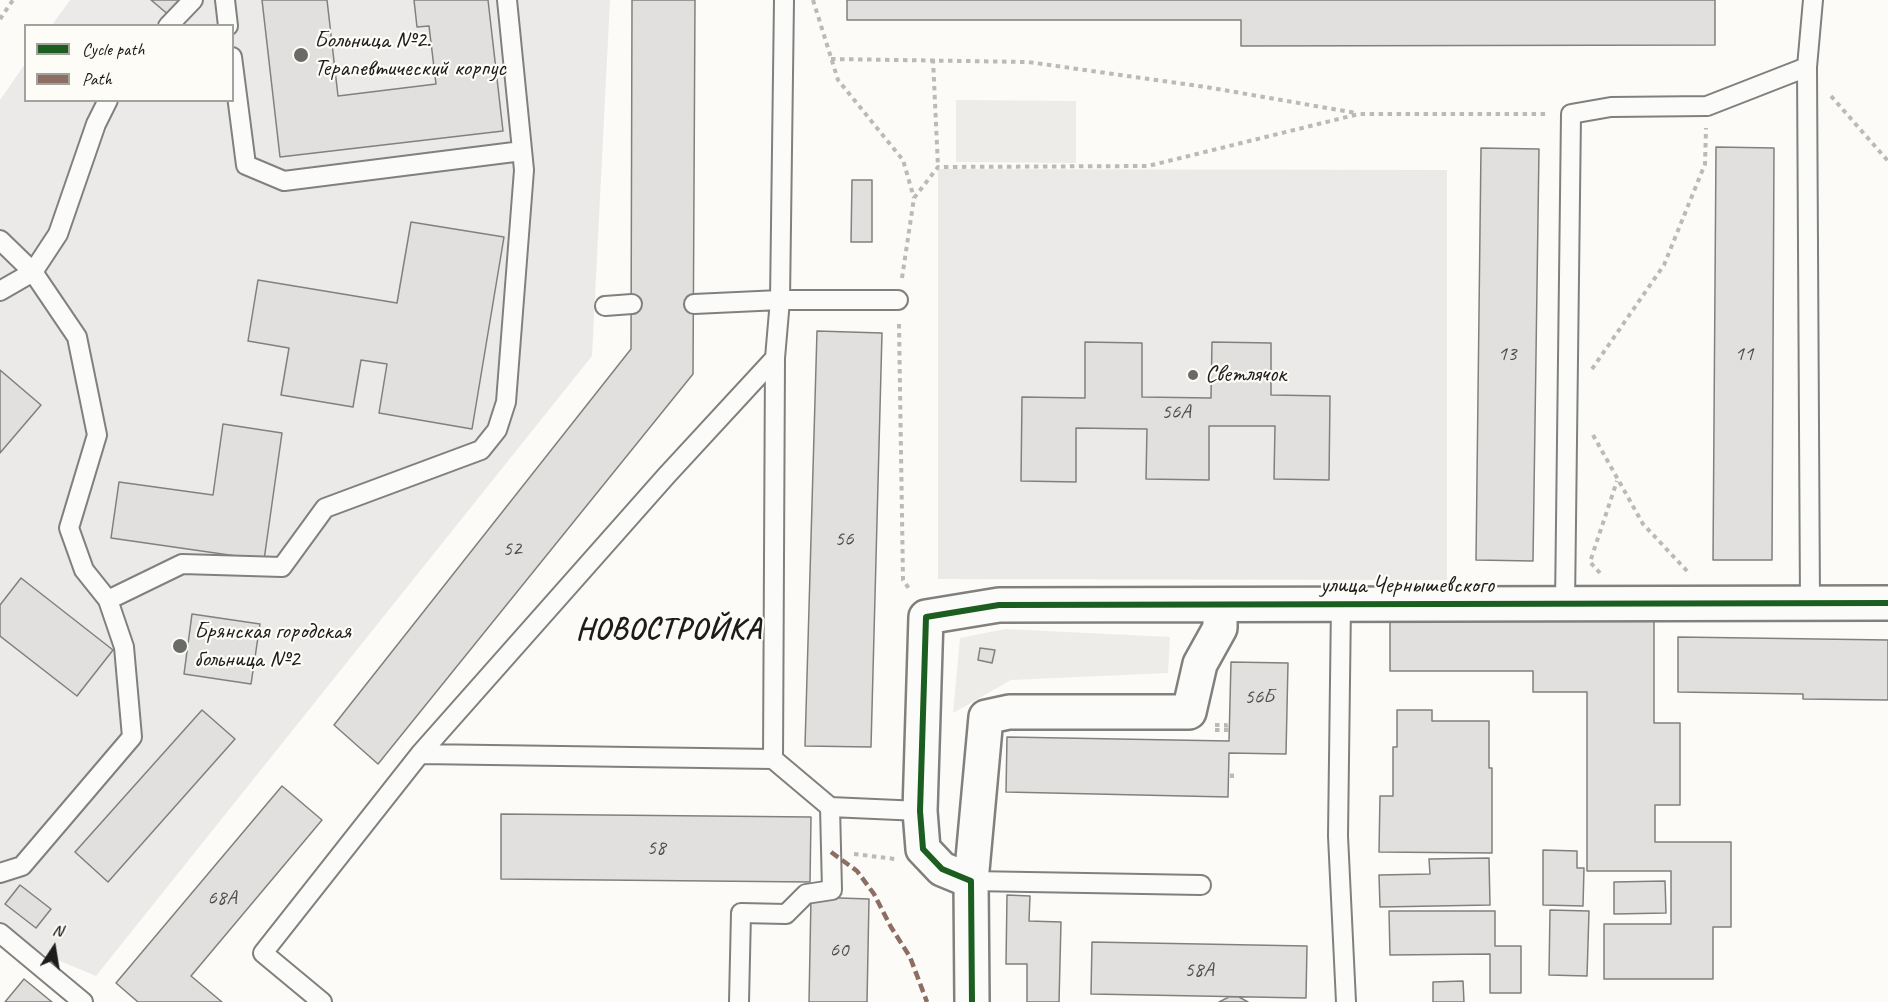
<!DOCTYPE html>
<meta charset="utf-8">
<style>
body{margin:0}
#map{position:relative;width:1888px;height:1002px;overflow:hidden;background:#fcfbf8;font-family:Caveat,sans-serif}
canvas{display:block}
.legend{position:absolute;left:24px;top:24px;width:210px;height:78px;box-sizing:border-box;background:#fdfcf7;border:2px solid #a3a29f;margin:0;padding:8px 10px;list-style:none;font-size:18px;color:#1c1c1c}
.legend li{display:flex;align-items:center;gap:12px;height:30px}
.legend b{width:30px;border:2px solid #a3a29f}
.north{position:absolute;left:24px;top:918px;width:60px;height:60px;-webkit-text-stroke:4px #fdfcf7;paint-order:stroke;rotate:12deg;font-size:16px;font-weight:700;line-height:24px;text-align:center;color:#1c1c1c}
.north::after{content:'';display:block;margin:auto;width:21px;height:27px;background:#1c1c1c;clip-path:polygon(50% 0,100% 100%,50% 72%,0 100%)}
</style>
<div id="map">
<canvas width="1888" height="1002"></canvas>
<ul class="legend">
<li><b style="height:8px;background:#1b5e20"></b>Cycle path</li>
<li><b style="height:8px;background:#8d6e63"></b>Path</li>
</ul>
<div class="north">N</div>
</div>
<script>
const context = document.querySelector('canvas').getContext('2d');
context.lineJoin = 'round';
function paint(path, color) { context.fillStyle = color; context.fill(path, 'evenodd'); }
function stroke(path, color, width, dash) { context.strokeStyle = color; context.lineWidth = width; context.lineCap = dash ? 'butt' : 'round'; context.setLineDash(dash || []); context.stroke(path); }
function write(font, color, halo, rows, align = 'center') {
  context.font = font + ' Caveat,sans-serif'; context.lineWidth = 4.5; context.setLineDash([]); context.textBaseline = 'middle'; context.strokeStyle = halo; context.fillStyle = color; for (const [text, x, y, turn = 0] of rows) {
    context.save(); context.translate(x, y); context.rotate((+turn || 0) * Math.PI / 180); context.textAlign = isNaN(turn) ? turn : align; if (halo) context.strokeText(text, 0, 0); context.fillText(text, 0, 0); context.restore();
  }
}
paint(new Path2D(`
 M 70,0 L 610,0 L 592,356 L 96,976 L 0,936 L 0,100 L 25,64 L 26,100 L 232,100 L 232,26 L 52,25 Z
 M 938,169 L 1447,170 L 1447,580 L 938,579 Z`), '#ebeae8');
paint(new Path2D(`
 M 956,100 L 1076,101 L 1076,163 L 956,162 Z
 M 1005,629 L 1170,637 L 1168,673 L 1011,680 L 953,713 L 960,638 Z`), '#edece8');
const building = new Path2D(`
 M 151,0 L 182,0 L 170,16 Z
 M 262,0 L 327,0 L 338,96 L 436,84 L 429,26 L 417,27 L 414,0 L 488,0 L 503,131 L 280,157 Z
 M 632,0 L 695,0 L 693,374 L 378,764 L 334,725 L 631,349 Z
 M 847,0 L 1715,0 L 1715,45 L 1241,46 L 1241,20 L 847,20 Z
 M 1716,147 L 1774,148 L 1772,560 L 1713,560 Z
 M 1481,148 L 1539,149 L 1533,561 L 1476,560 Z
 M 852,180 L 872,180 L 872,242 L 851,242 Z
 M 411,222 L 504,237 L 472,429 L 379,413 L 387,364 L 361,360 L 353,407 L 281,395 L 289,348 L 248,341 L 258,280 L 397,303 Z
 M 817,331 L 882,333 L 871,747 L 805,746 Z
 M 1085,342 L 1142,343 L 1142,397 L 1211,398 L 1212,342 L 1271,343 L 1271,395 L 1330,396 L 1329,480 L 1274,479 L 1275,426 L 1209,426 L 1209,480 L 1146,479 L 1147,429 L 1076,428 L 1076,482 L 1021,481 L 1022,397 L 1085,398 Z
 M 0,370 L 41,405 L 0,453 Z
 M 223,424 L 282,433 L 264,560 L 111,538 L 119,482 L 213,495 Z
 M 21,578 L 113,650 L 77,696 L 0,636 L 0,605 Z
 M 192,614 L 260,624 L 251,684 L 184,674 Z
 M 1390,621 L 1654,621 L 1654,723 L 1680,723 L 1680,805 L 1655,805 L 1655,842 L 1731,842 L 1731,927 L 1713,927 L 1713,979 L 1604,979 L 1604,924 L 1671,924 L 1671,871 L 1587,871 L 1587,692 L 1533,692 L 1533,671 L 1390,671 Z
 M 1678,637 L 1888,640 L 1888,700 L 1803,699 L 1803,694 L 1678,692 Z
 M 980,648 L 995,650 L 992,663 L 978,660 Z
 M 1231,662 L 1288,663 L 1286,754 L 1229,753 L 1228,797 L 1006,792 L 1007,737 L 1229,741 Z
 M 202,710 L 235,739 L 108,882 L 75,852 Z
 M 1397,710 L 1432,710 L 1432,721 L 1489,721 L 1489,768 L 1492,768 L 1492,853 L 1379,852 L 1380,796 L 1393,796 L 1393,747 L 1397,747 Z
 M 282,786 L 322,820 L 191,976 L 222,1002 L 138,1002 L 116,983 Z
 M 501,814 L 811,817 L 810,882 L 501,879 Z
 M 1543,850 L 1577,851 L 1577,868 L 1584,868 L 1583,906 L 1543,905 Z
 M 1489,858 L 1490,905 L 1380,907 L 1379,875 L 1430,874 L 1429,859 Z
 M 1665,881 L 1666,913 L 1614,914 L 1614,882 Z
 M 20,885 L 51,909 L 36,928 L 5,904 Z
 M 1007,895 L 1030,896 L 1029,921 L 1061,922 L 1059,1002 L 1027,1002 L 1027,964 L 1006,964 Z
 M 811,897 L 869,899 L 867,1002 L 809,1002 Z
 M 1550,910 L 1589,911 L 1587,976 L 1549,975 Z
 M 1389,911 L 1495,911 L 1495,946 L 1521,946 L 1521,993 L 1490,993 L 1490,954 L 1390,955 Z
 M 1092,942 L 1307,946 L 1306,998 L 1091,994 Z
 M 24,979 L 52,1002 L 5,1002 Z
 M 1463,981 L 1464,1002 L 1433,1002 L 1433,982 Z
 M 1229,997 L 1239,997 L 1248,1002 L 1219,1002 Z`);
paint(building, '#e1e0de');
stroke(building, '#81807f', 1.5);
const service = new Path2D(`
 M 225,0 L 228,26
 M 784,0 L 780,300 L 898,300
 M 168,26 L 193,0
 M 232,57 L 246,165 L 284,181 L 522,151
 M 0,240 L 33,272 L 77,337 L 97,435 L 69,528 L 84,570 L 108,600 L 182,564 L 282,567 L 325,508 L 481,450 L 497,430 L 506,402 L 524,170 L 507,0
 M 0,291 L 33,272 L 58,234 L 96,124 L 108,100
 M 605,306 L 632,304
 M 775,358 L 773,759 L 830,807 L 920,811
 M 1810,603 L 1807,67 L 1813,0
 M 1341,604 L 1338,836 L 1346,1002
 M 1565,604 L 1571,114 L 1611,107 L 1707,106 L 1807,67
 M 420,754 L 773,759
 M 0,873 L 22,866 L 132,737 L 124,647 L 108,600
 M 971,881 L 1201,885
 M 0,933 L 83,1002
 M 322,1002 L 263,953 L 420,754 L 667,475 L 775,358 L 780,300 L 694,304
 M 739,1002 L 741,913 L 786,914 L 806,894 L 832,890 L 830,807`);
const minor = new Path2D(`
 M 971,881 L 986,717 L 1009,712 L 1189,712 L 1200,664 L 1220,628 L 1220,605
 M 972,1002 L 971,881 L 942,869 L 923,849 L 920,811 L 926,617 L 999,605 L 1888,603`);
stroke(service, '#81807f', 22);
stroke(minor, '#81807f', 38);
stroke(new Path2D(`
 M 813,0 L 838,80 L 903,160 L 914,198
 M 0,19 L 13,0
 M 831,59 L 1028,62 L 1206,87 L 1356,113
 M 933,59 L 938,167
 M 1831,96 L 1888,161
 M 902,278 L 914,198 L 938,167 L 1148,166 L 1359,114 L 1549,114
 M 899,324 L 903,580 L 910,590
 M 1592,369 L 1664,265 L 1705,164 L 1706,128
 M 1593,435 L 1643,524 L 1687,571
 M 1600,573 L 1590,562 L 1617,481
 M 1215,725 L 1226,725 L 1226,730
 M 1215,730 L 1229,730
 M 1232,778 L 1232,773
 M 854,854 L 895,859`), '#bbbab8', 4, [4.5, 4.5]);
stroke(service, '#fbfbf9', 18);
stroke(minor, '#fbfbf9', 33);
stroke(new Path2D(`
 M 831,852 L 857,871 L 874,894 L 891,927 L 910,957 L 927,1002`), '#8d6e63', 4.5, [9, 4.5]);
stroke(new Path2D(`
 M 972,1002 L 971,881 L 942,869 L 923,849 L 920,811 L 926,617 L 999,605 L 1888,603`), '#1b5e20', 6);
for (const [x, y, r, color] of [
 [301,55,8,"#6a6a69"],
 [1193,375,6,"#6a6a69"],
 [180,646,8,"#6a6a69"]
]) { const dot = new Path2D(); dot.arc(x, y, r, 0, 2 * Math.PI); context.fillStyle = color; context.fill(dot); stroke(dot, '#fdfcf7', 2); }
write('21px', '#4d4d4c', null, [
 ["13",1507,354],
 ["11",1744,354],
 ["56А",1176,412],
 ["56",844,539],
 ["52",512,549],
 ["56Б",1259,697],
 ["58",656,848],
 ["68А",222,898],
 ["60",839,950],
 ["58А",1199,970]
]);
write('24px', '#1c1c1c', '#fdfcf7', [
 ["Больница №2.",314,41],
 ["Терапевтический корпус",314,69],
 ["Светлячок",1205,375],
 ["Брянская городская",194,632],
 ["больница №2",194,660]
], 'left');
write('24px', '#1c1c1c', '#fdfcf7', [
 ["улица Чернышевского",1407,586]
]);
context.letterSpacing = '1.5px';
write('bold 30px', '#1c1c1c', '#fdfcf7', [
 ["НОВОСТРОЙКА",669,630]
]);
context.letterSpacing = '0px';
</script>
